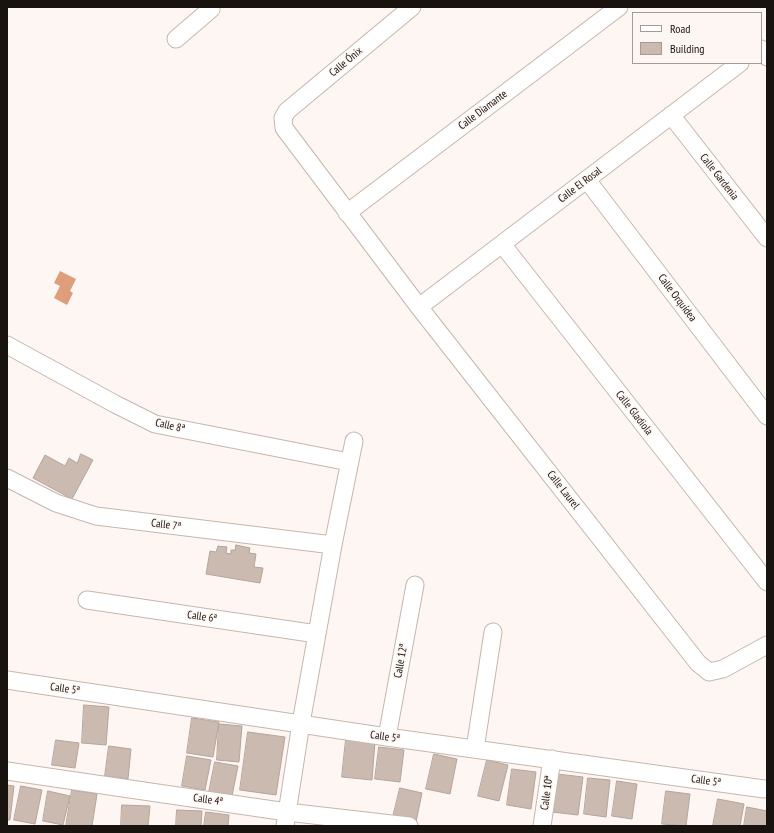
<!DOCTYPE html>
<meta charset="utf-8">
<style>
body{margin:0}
#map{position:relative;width:774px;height:833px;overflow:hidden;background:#fef6f2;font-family:"PT Sans Narrow",sans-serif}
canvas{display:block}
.frame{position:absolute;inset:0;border:8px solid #191310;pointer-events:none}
.legend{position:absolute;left:632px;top:12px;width:130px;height:52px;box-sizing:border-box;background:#fef6f2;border:1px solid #a29b98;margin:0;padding:5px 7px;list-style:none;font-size:12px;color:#191310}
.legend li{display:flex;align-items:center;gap:8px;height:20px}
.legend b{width:20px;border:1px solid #a29b98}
</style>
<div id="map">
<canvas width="774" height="833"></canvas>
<div class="frame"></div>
<ul class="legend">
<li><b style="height:5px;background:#fff"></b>Road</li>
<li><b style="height:11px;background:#cbbab0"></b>Building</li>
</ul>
</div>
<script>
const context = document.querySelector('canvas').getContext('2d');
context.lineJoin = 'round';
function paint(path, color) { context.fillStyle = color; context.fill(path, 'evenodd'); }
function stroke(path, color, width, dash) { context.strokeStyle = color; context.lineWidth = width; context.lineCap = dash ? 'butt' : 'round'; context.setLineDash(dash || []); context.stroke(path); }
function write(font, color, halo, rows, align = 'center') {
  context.font = font + ' "PT Sans Narrow",sans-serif'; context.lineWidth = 3; context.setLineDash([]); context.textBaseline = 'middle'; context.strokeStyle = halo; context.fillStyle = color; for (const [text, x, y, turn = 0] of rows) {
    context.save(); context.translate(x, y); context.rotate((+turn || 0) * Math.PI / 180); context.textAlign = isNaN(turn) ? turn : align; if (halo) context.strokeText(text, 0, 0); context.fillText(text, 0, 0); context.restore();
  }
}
paint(new Path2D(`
 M 60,271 L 76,279 L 70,291 L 73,293 L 67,305 L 54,298 L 60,286 L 54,283 Z`), '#de9e7b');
const building = new Path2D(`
 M 81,454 L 93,460 L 72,499 L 33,478 L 45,455 L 65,466 L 69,458 L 77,463 Z
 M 236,545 L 250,548 L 249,553 L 256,554 L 254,567 L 263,568 L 260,583 L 206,574 L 210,551 L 216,552 L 218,546 L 227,547 L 226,553 L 231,554 L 231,550 L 235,550 Z
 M 84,705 L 109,707 L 106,745 L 82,743 Z
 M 192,718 L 219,722 L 213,757 L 187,753 Z
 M 219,724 L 242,726 L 239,762 L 217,760 Z
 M 248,732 L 285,737 L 276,795 L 240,790 Z
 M 346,739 L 375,742 L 372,780 L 342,777 Z
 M 56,740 L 79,743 L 75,768 L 52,765 Z
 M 109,746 L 131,749 L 128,779 L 105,776 Z
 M 379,747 L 404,750 L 400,782 L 375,779 Z
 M 434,754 L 457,759 L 450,794 L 426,789 Z
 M 187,756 L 211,760 L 205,790 L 182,786 Z
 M 487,760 L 508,765 L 499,801 L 478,796 Z
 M 215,762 L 238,766 L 232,796 L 209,792 Z
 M 512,769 L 536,772 L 531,809 L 507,805 Z
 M 557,774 L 583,777 L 578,815 L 552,812 Z
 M 588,778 L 610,780 L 606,817 L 584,814 Z
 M 617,781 L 637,784 L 632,819 L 612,816 Z
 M 7,785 L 14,786 L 10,820 L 7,820 Z
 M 21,786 L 42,790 L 35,824 L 14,820 Z
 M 400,788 L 422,793 L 416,822 L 393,817 Z
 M 72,790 L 97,794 L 92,826 L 66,826 Z
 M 48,791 L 70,796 L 63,825 L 43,821 Z
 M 666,791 L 690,794 L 686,826 L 662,824 Z
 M 718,799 L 744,804 L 740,826 L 713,826 Z
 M 122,805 L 150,806 L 148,826 L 121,826 Z
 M 747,807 L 767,811 L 767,826 L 744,826 Z
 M 177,810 L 202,811 L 201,826 L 176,826 Z
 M 206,812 L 229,815 L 228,826 L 204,826 Z`);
paint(building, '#cbbab0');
stroke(building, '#b5a49b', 1);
const minor = new Path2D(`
 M 412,7 L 287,111 L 283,118 L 284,128 L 419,307 L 698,663 L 709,672 L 723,669 L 767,645
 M 176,39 L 211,9 L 210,7
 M 761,49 L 767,57
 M 671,115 L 767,238
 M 587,180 L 767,416
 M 347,213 L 619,7
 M 502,244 L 767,582
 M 419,307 L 740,63
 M 7,345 L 115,404 L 155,424 L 349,462
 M 7,478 L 56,503 L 96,516 L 333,545
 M 87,600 L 317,634
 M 7,680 L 387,737 L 764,789
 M 387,737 L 415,585
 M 475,749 L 493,632
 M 7,771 L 287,812 L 409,826
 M 285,826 L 301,723 L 333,545 L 354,441
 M 542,826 L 552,759`);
stroke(minor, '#c7b6ad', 19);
stroke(minor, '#fff', 17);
write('11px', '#191310', '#fef6f2', [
 ["Calle Ónix",346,62,-40],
 ["Calle Diamante",483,110,-37],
 ["Calle Gardenia",719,177,52],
 ["Calle El Rosal",580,185,-37],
 ["Calle Orquídea",677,298,53],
 ["Calle Gladiola",634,413,52],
 ["Calle 8ª",170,426,13],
 ["Calle Laurel",563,490,52],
 ["Calle 7ª",166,525,7],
 ["Calle 6ª",202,617,8],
 ["Calle 12ª",401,661,-80],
 ["Calle 5ª",65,689,8],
 ["Calle 5ª",385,737,8],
 ["Calle 5ª",706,781,8],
 ["Calle 10ª",547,793,-82],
 ["Calle 4ª",208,800,8]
]);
</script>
